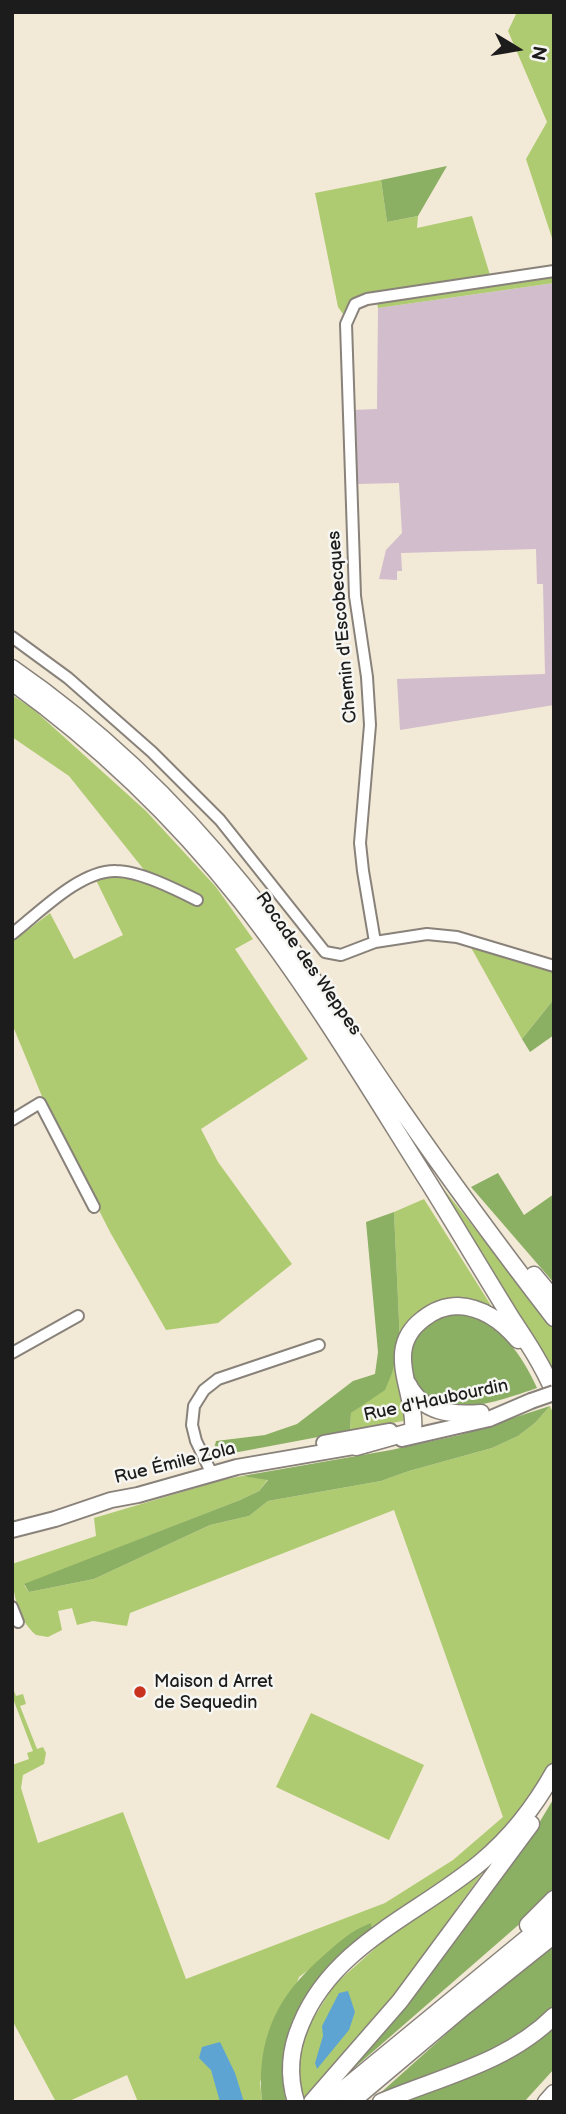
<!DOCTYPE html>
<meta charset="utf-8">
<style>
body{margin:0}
#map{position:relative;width:566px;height:2114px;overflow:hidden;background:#f3e9d7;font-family:"Balsamiq Sans",sans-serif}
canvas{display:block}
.frame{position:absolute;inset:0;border:14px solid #1c1c1c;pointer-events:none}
.north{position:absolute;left:482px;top:14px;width:70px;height:70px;-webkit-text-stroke:5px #f6f6f2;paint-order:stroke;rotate:101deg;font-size:19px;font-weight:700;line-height:28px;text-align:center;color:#1c1c1c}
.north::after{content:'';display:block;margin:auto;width:24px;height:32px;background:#1c1c1c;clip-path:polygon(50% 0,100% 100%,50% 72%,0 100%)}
</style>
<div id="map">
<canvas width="566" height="2114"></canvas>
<div class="frame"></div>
<div class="north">N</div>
</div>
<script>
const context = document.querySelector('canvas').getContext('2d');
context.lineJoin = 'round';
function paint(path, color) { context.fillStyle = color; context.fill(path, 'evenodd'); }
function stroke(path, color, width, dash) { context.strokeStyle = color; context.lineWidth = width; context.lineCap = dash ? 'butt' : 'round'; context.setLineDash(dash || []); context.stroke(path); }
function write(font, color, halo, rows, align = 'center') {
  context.font = font + ' "Balsamiq Sans",sans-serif'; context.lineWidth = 5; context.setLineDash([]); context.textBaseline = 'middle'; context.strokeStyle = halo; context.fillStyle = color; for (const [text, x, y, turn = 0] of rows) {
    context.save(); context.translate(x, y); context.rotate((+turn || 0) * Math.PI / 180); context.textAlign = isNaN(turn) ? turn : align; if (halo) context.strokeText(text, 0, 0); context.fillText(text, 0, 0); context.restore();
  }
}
paint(new Path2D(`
 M 554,283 L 554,705 L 400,730 L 397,679 L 545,674 L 543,584 L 537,584 L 536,549 L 401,553 L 402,571 L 397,571 L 397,580 L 379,579 L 386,550 L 402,533 L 399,483 L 356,484 L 353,410 L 377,409 L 378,308 Z`), '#d1bdcb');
paint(new Path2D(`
 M 517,12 L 554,12 L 554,244 L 526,159 L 547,122 L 508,31 Z
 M 381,180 L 387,222 L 418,216 L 417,228 L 472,216 L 490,275 L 554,265 L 554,283 L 378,308 L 375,294 C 358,296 353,300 343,314 L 338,307 L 315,193 Z
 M 12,695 L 33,709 L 146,811 L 216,887 L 253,939 L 235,949 L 308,1059 L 201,1129 L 218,1162 L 292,1264 L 218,1323 L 166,1330 L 110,1232 L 46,1106 L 12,1024 L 12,942 L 50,913 L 74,959 L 123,935 L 95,878 L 114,875 L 140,879 L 145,871 L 69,776 L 12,737 Z
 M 469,944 L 554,970 L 554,999 L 522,1039 Z
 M 424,1164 L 554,1329 L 554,1379 L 527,1326 Z
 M 424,1199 L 497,1315 L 486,1309 L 417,1318 L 408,1420 L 350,1431 L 351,1413 L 364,1403 L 400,1343 L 394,1212 Z
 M 550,1406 L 554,1415 L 554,1761 C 538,1788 519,1818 496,1840 C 459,1875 414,1900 372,1928 L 371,1924 L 299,1977 L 260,2082 L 262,2102 L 138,2102 L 127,2075 L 67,2102 L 56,2102 L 12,2020 L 12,1765 L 29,1759 L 27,1753 L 33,1751 L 12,1696 L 12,1686 L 16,1696 L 23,1694 L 26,1704 L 20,1706 L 37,1749 L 43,1747 L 46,1753 L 44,1764 L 23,1775 L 21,1788 L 38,1843 L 123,1812 L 186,1979 L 385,1903 L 453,1860 L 503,1817 L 394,1510 L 130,1613 L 127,1626 L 93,1621 L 77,1625 L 72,1608 L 58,1611 L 62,1630 L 48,1637 L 36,1635 C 16,1618 12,1589 12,1564 L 96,1536 L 94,1518 L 222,1480 L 242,1476 L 268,1479 L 259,1491 L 240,1500 L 24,1585 L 29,1592 L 94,1579 L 210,1525 L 249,1516 L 268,1501 L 381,1481 L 409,1471 L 492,1448 L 518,1436 L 535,1423 Z
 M 311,1713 L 424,1765 L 389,1840 L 276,1787 Z
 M 492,1860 L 457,1908 L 431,1952 L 304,2102 L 297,2076 L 305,2032 L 334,1985 L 407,1920 Z`), '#afcb71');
paint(new Path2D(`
 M 447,166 L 418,216 L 387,222 L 381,180 Z
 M 554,999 L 554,1035 L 530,1052 L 522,1039 Z
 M 498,1173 L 524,1215 L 554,1194 L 554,1283 L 471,1187 Z
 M 394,1212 L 400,1343 L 392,1373 L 385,1390 L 351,1413 L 350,1431 L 212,1457 L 216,1441 L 265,1435 L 297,1424 L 353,1381 L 375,1374 L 378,1352 L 366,1222 Z
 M 465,1314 C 501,1324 522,1355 537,1388 C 511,1397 451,1419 426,1399 C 405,1382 404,1345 424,1327 C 437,1316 450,1315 465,1314 Z
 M 550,1406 L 535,1423 L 518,1436 L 492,1448 L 409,1471 L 381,1481 L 268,1501 L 249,1516 L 210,1525 L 94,1579 L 29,1592 L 24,1584 L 240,1500 L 259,1491 L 268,1480 L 242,1476 L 391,1450 L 460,1435 Z
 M 554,1798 L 554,1894 L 345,2076 L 533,1833 Z
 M 371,1923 L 372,1928 C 315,1979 272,2019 286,2102 L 262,2102 C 256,2040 276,1997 322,1957 C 339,1942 350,1931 371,1923 Z
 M 554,1946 L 554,2006 C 508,2054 438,2073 377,2096 L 492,1993 Z
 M 554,2025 L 554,2069 L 524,2102 L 402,2102 L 468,2077 Z`), '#8baf63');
paint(new Path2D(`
 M 348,1991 L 355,2012 L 349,2030 L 317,2069 L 315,2063 L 323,2036 L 322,2026 L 339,1993 Z
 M 220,2042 L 235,2073 L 244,2102 L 220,2102 L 211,2070 L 199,2058 L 202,2047 Z`), '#5da4d3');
const minor = new Path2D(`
 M 12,637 L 68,678 L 152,752 L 220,820 L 325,952 L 341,955 L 375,942 L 427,934 L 457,937 L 554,966
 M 12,934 C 39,913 80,870 116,871 C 139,871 175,889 197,900
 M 375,942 L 363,871 L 360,843 L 370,725 L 367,677 L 355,596 L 346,324 L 355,304 L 367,299 L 554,271
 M 12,1120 L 40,1103 L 94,1207
 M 12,1353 L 78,1316
 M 212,1474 L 196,1441 L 192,1425 L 194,1406 L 204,1390 L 218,1379 L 319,1345
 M 12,1607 L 18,1622`);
const major = new Path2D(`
 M 402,1439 L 489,1419 L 531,1401
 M 324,1443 L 390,1431
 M 12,1530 L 55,1519 L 111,1500 L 138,1495 L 237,1467 L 365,1445`);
const highway = new Path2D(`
 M 12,668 C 99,728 176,802 242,884 C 300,955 349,1034 401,1109 C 450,1180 501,1249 554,1318
 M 12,682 C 98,744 175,818 241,901 C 311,990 369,1088 429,1183 C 457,1228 484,1274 512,1319 C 528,1343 543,1366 554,1392
 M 534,1275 L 554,1299
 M 408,1384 C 423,1414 452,1415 481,1413
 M 356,1447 L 413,1431 C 417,1392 382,1350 423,1319 C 433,1311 445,1306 458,1306 C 482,1307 503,1322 518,1340
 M 528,1925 L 554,1899
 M 296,2102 C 288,2076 290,2049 301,2024 C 333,1945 419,1914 481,1862 C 511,1837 535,1806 554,1772
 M 312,2102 L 400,2001 L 531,1824
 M 328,2102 L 554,1916
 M 351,2102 L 465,2006 L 554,1935
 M 381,2102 C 440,2077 507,2063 554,2016
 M 546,2102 L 554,2093`);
stroke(minor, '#88827a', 14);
stroke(major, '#88827a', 18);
stroke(highway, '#88827a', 19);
stroke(minor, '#fff', 10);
stroke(major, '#fff', 14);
stroke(highway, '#fff', 16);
const majorBridge = new Path2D(`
 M 531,1401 L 554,1393`);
stroke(majorBridge, '#88827a', 18, []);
stroke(majorBridge, '#fff', 14);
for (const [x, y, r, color] of [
 [140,1692,7,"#c8321e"]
]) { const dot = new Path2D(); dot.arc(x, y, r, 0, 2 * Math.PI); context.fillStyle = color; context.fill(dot); stroke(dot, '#f6f6f2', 2.5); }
write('18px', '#1c1c1c', '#f6f6f2', [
 ["Chemin d'Escobecques",343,627,-95],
 ["Rocade des Weppes",308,964,55],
 ["Rue d'Haubourdin",436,1401,-12],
 ["Rue Émile Zola",175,1464,-14]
]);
write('18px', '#1c1c1c', '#f6f6f2', [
 ["Maison d Arret",154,1682],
 ["de Sequedin",154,1703]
], 'left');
</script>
